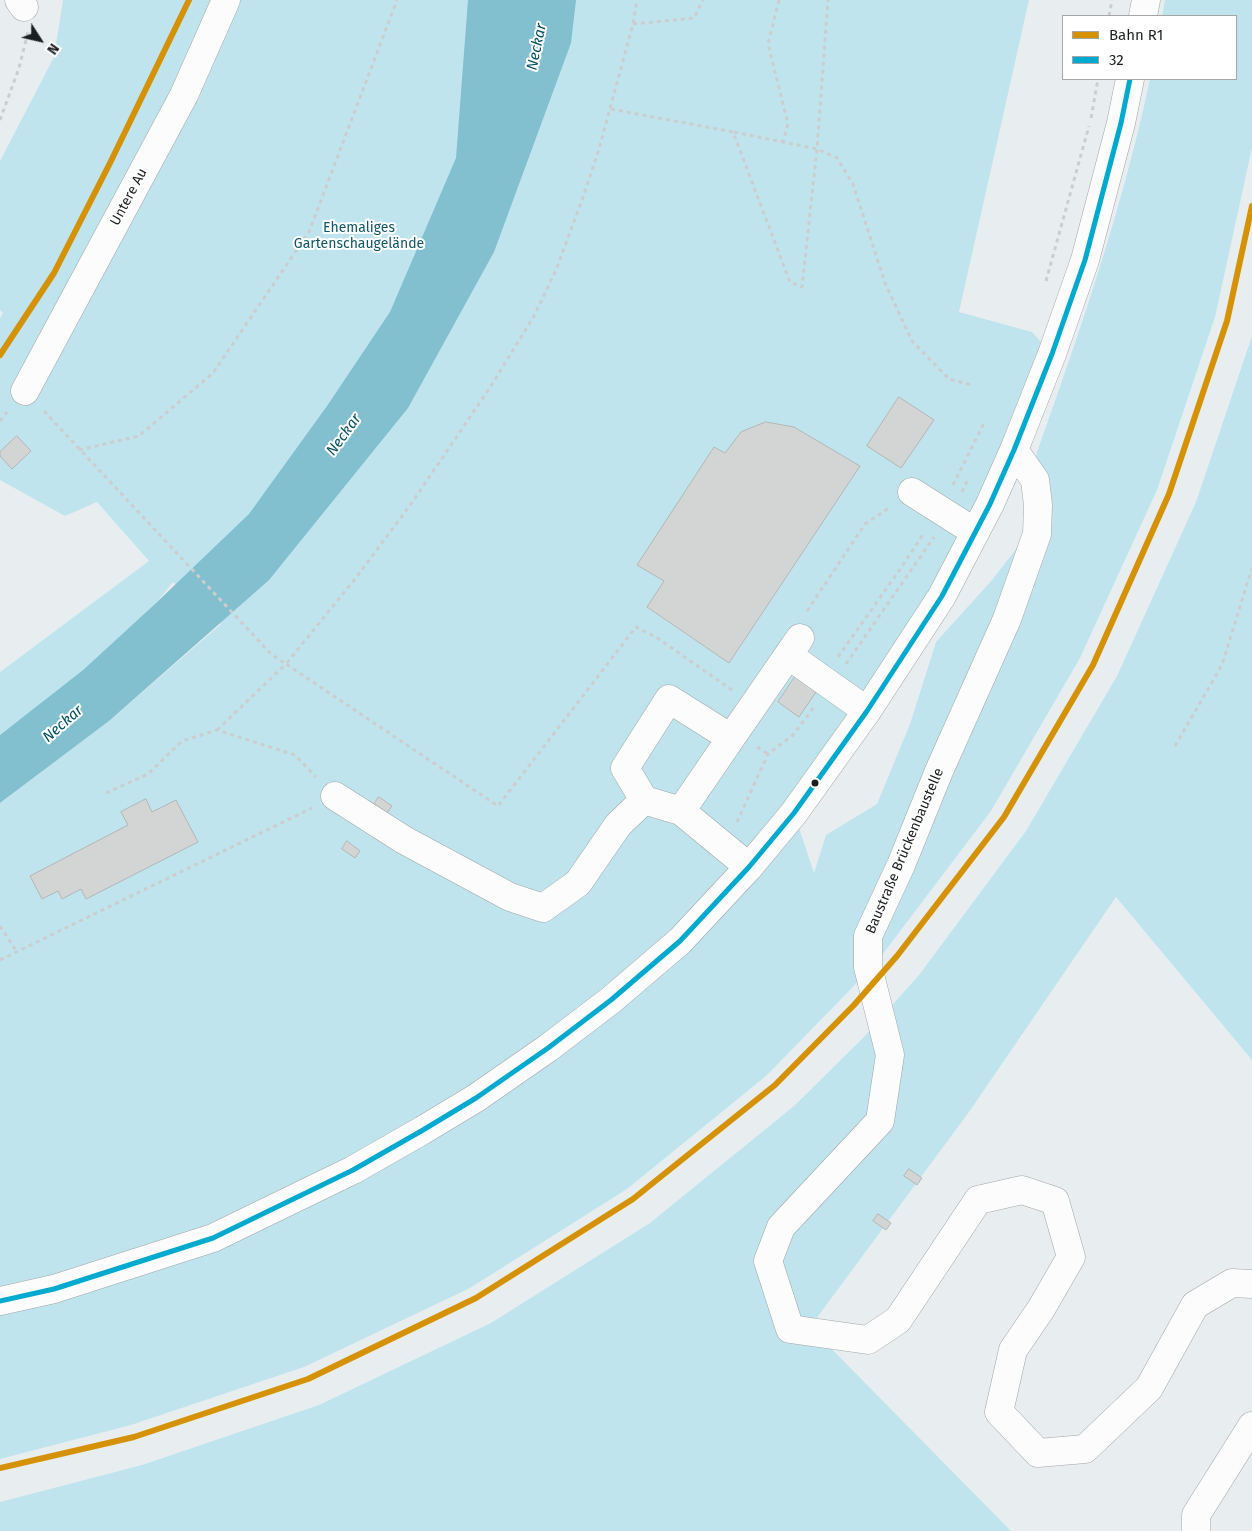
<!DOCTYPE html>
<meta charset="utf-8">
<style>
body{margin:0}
#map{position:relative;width:1252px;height:1531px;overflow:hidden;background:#e8eeef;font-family:"Fira Sans",sans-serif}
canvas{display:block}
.legend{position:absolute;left:1062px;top:15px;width:175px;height:65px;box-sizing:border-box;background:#fff;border:1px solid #a4a5a6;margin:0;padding:6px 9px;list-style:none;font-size:15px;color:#1c1f20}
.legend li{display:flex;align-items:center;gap:10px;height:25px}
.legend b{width:25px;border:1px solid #a4a5a6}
.north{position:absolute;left:15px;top:15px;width:50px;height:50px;-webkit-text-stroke:4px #fff;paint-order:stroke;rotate:125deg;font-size:14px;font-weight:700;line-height:20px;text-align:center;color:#1c1f20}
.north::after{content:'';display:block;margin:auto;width:18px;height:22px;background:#1c1f20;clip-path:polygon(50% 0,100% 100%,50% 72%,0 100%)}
</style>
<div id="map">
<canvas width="1252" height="1531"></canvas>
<ul class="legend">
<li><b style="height:6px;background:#d69205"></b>Bahn R1</li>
<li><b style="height:6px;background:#00a9ce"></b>32</li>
</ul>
<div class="north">N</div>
</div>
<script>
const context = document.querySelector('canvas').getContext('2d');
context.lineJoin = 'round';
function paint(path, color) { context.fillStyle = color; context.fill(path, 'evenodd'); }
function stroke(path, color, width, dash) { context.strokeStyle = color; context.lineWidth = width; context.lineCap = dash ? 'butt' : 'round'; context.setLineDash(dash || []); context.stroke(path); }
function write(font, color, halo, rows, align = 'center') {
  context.font = font + ' "Fira Sans",sans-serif'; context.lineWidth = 4; context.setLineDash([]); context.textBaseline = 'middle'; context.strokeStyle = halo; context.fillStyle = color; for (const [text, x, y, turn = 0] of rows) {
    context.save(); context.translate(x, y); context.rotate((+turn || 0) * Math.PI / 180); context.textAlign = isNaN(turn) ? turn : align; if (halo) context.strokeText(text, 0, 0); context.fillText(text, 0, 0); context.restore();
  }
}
paint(new Path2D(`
 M 63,0 L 1029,0 L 959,312 L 1032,332 L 1052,354 L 990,504 L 794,813 L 814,873 L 826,835 L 877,804 L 910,724 L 936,642 L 992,580 L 1027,535 L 1034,466 L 1037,452 C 1081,329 1123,206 1150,79 L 1236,79 L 1236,16 L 1162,16 L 1165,0 L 1252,0 L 1252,148 L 1215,317 L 1157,490 L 1080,658 L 991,811 L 879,959 L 849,991 L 766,1076 L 627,1189 L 470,1288 L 304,1367 L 131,1425 L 0,1459 L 0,803 L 109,721 L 221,624 L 173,582 L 156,603 L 83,670 L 0,735 L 0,672 L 149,561 L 97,502 L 65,516 L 0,480 L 0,318 L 3,313 L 0,310 L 0,161 L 54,57 ZM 766,422 L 794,427 L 859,466 L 729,663 L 648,608 L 664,581 L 638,565 L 714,447 L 725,453 Z
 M 1252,336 L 1252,1060 L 1116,897 L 969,1112 L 810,1327 L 1011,1531 L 0,1531 L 0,1502 L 142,1465 L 319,1405 L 491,1323 L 650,1223 L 794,1106 L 864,1037 L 919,975 L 1026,831 L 1117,676 L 1196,502 Z`), '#c0e4ee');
paint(new Path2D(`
 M 468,0 L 576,0 L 571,43 L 494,252 L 408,408 L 269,580 L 109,721 L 0,803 L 0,735 L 83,670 L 156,603 L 249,514 L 327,406 L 390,312 L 456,158 Z`), '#82bfcf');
const building = new Path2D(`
 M 899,397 L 934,420 L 901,468 L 867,446 Z
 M 766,422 L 794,427 L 860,466 L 729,663 L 647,607 L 664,581 L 637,565 L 714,447 L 725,453 L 741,432 Z
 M 17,436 L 31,451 L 12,469 L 0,456 L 0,452 Z
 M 795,677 L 816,692 L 799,717 L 778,702 Z
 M 379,797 L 392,806 L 387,813 L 374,804 Z
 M 146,799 L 152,812 L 176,800 L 198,842 L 86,899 L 81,889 L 62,899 L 58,891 L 42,899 L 30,876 L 128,825 L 121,812 Z
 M 347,841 L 360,851 L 355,858 L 342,849 Z
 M 909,1169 L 922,1178 L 917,1185 L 904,1176 Z
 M 878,1214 L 891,1223 L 886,1230 L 873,1221 Z`);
paint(building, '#d3d4d4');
stroke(building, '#b4b6b5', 1);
const minor = new Path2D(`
 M 19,0 L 24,7
 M 25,391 L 184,95 L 226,0
 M 1014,450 L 1035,480 L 1038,505 L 1037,534 L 1007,619 L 939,771 L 901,865 L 868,936 L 868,967 L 890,1055 L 880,1121 L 781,1227 L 768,1261 L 790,1329 L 868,1340 L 898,1320 L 978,1200 L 1022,1190 L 1055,1201 L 1071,1257 L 1041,1309 L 1013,1350 L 999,1412 L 1038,1453 L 1085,1449 L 1149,1388 L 1195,1305 L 1232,1283 L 1252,1284
 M 912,492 L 975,532
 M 788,655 L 867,711
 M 731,738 L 800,638
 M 335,796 L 404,840 L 510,897 L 543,908 L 578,883 L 618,825 L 644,800
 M 681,811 L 731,738 L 669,699 L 625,768 L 644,800 L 681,811 L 749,867
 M 1196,1531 L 1196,1515 L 1252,1426`);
const major = new Path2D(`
 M 1143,16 L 1146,0
 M 0,1301 L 54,1289 L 213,1238 L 353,1170 L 423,1130 L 476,1098 L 548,1048 L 611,1000 L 680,941 L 749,867 L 794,813 L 867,711 L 942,596 L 990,504 L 1014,450 L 1052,354 L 1085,260 L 1121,123 L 1130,79`);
stroke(minor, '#a1a5a6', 29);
stroke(major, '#a1a5a6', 29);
stroke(new Path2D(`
 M 779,0 L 768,44 L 788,124 L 783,142
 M 1109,16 L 1112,0
 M 633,24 L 694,18 L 703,0
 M 611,109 L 733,132 L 790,282 L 802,287 L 817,149 L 828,0
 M 1091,118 L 1098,79
 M 0,120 L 19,68 L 28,32
 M 734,132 L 817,149 L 837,158 L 853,184 L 885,283 L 912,341 L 949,379 L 972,385
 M 1046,281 L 1089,126
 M 44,411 L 272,655 L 286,664 L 355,579 L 411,504 L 491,386 L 534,316 L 556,270 L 582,200 L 599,149 L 633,24 L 637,0
 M 0,421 L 7,412
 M 79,450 L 139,436 L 213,373 L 309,232 L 397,0
 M 953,485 L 985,421
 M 962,492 L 968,479
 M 807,611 L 865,524 L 889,508
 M 838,657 L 901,568 L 924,533
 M 846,664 L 934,537
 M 217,730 L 286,664 L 498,806 L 636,627 L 656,637 L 732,690
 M 1175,746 L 1222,665 L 1252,568
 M 757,747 L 768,754
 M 106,793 L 148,774 L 182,741 L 217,730 L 295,755 L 316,777
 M 737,822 L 768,754 L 793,735 L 814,707
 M 0,926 L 17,952
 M 0,960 L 312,808`), '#cbcdce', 3, [4, 4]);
stroke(minor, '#fcfcfd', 28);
stroke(major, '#fcfcfd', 28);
stroke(new Path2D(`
 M 0,1301 L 54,1289 L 213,1238 L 353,1170 L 423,1130 L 476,1098 L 548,1048 L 611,1000 L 680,941 L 749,867 L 794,813 L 867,711 L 942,596 L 990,504 L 1014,450 L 1052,354 L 1085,260 L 1121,123 L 1130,79`), '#00a9ce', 5);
stroke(new Path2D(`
 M 0,355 L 54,273 L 110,163 L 189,0
 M 0,1468 L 134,1437 L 308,1379 L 476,1298 L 633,1199 L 775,1085 L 854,1005 L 897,956 L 1004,817 L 1093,665 L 1169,494 L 1227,321 L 1252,206`), '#d69205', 6);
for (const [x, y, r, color] of [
 [815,783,4.5,"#1c1f20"]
]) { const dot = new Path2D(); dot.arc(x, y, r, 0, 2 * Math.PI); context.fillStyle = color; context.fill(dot); stroke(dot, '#fff', 2); }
write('14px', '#1c1f20', '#fff', [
 ["Untere Au",129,197,-62],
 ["Baustraße Brückenbaustelle",905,851,-67]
]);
write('14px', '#0e5667', '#fff', [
 ["Ehemaliges",359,228],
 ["Gartenschaugelände",359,244]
]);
write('italic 15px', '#015060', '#fff', [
 ["Neckar",537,47,-78],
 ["Neckar",344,435,-54],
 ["Neckar",63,724,-41]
]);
</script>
